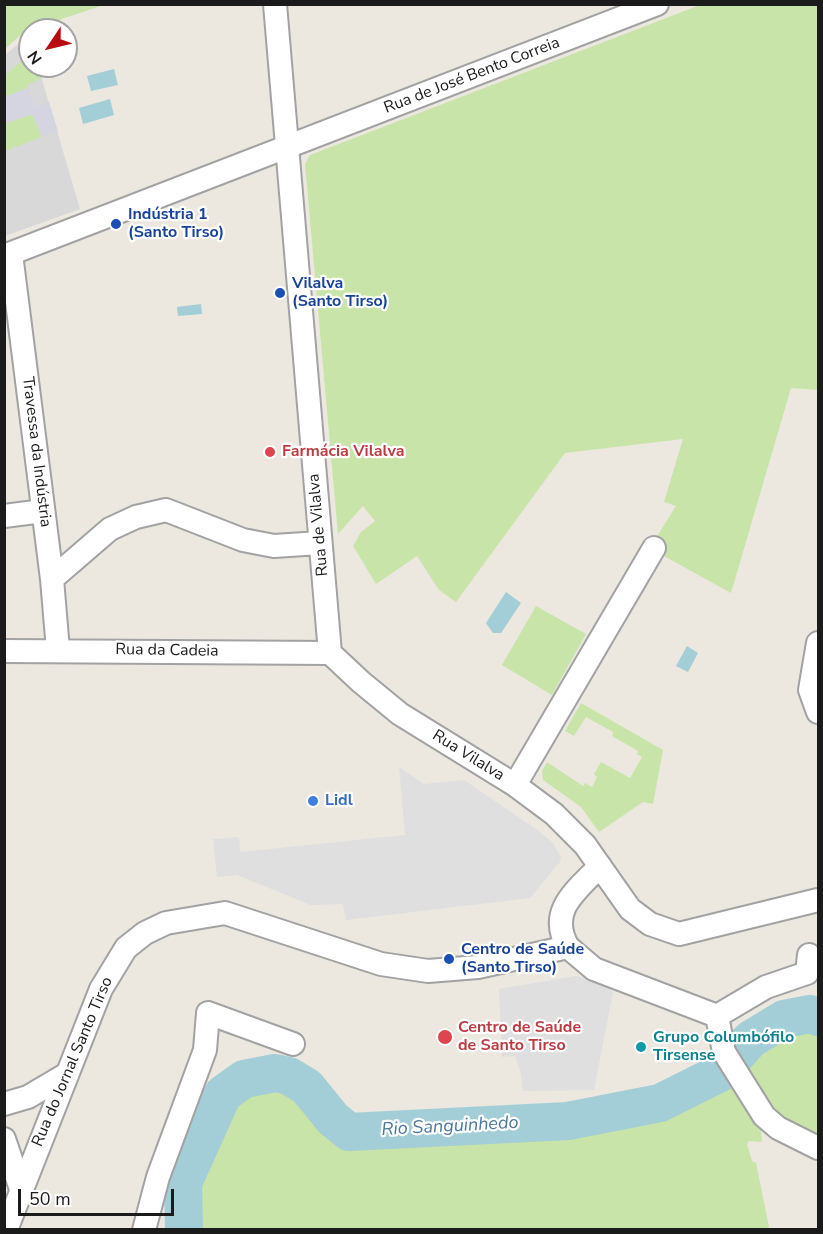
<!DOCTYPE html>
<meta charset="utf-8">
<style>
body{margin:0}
#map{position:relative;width:823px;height:1234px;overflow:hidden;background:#ece8e0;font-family:"Nunito Sans",sans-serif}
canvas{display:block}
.frame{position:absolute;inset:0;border:6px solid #1b1b1b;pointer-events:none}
.north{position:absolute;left:18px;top:18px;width:60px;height:60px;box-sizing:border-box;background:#fff;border:2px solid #a4a4a4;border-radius:50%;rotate:235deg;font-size:16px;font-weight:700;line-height:24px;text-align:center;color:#1b1b1b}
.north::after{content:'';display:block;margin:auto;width:21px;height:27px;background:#b90c12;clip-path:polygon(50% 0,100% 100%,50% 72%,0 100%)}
.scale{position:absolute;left:18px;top:1189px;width:156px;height:27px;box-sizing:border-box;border:3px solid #1b1b1b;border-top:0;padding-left:8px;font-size:18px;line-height:21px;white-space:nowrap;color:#1b1b1b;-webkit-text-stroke:4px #fff;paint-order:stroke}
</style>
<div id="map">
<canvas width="823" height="1234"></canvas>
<div class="frame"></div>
<div class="north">N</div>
<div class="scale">50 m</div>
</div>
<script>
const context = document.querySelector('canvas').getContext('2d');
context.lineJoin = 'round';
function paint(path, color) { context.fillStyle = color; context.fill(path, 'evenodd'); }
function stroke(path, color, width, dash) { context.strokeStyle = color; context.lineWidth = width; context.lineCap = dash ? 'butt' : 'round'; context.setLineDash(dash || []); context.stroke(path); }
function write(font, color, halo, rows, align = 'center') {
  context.font = font + ' "Nunito Sans",sans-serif'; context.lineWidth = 4.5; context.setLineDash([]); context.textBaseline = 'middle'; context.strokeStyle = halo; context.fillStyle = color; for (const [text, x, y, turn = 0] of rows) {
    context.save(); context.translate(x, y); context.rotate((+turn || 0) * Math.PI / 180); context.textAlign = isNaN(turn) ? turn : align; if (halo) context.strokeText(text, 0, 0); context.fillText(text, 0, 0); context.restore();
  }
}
paint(new Path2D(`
 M 29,35 L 30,66 L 38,66 L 80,209 L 5,236 L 4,56 Z`), '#d9d8d8');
paint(new Path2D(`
 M 5,4 L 104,4 L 104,5 L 25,31 L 5,49 Z
 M 700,5 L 818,5 L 818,390 L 791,388 L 731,593 L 664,556 L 663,546 L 656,538 L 676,506 L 664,502 L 683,439 L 565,453 L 456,602 L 439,590 L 417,556 L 376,584 L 353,546 L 361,532 L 375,521 L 363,506 L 338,534 L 305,164 L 310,155 Z
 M 30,54 L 30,66 L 38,66 L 42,78 L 27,85 L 28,88 L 5,97 L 4,76 Z
 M 32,114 L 42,137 L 5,151 L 4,124 Z
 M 536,606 L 586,634 L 552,695 L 502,665 Z
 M 581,703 L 663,750 L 653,804 L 643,802 L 599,832 L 581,807 L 543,780 L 542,771 L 547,762 L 583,786 L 585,783 L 592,787 L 597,777 L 594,774 L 601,762 L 630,778 L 642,757 L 637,754 L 638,751 L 612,736 L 613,732 L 586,717 L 574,736 L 565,731 Z
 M 811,1018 L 818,1022 L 818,1134 L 779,1115 L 739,1057 C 760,1036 782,1025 811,1018 Z
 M 728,1071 L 760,1123 L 762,1142 L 749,1141 L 747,1144 L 752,1161 L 756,1163 L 769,1227 L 766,1230 L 190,1229 L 188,1182 L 222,1106 L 240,1086 L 268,1078 L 285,1079 L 303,1090 L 329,1122 L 347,1138 L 569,1126 L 662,1107 Z`), '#c8e4a8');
paint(new Path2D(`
 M 399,767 L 424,784 L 464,780 L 536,829 L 553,843 L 561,857 L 560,862 L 530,898 L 346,920 L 343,904 L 311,905 L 237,875 L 217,877 L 213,839 L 239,837 L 240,852 L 405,835 Z
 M 576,976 L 597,980 L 613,992 L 594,1090 L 523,1091 L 521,1073 L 515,1056 L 502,1057 L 499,989 Z`), '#dfdfdf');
paint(new Path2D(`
 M 28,88 L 35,107 L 49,102 L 58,131 L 42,137 L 32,114 L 5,124 L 5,97 Z`), '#d5d5e1');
paint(new Path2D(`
 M 114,69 L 118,85 L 91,91 L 87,76 Z
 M 110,99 L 114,115 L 83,124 L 79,108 Z
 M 201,304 L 202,314 L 178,316 L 177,307 Z
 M 506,592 L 521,603 L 501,633 L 493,633 L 486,623 Z
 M 687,646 L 698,653 L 688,672 L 676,666 Z`), '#a3cdd7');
stroke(new Path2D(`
 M 184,1230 L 183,1183 L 223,1094 L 244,1079 L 275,1073 L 289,1076 L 307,1087 L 333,1119 L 349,1132 L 568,1121 L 660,1103 L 720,1073 L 751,1039 L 784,1019 L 810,1014 L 818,1017`), '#a3cdd7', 38);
const minor = new Path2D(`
 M 275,4 L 330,653
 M 11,254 L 52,579 L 58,650
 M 4,256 L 657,4
 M 4,516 L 43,511
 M 52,579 L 110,529 L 136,517 L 166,510 L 243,540 L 274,546 L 320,543
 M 818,643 L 810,690 L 818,712
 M 4,651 L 330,653
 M 330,653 L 361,682 L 400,714 L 515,785 L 554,814 L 585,845 L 630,909 L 650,924 L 679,934 L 818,900
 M 515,785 L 654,548
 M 568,947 L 594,969 L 717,1016
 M 717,1016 L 724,1052 L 764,1116 L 778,1128 L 818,1148
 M 717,1016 L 766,987 L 807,973 L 809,955
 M 4,1104 L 28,1097 L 67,1074
 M 4,1139 L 21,1189
 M 6,1230 L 101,989 L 126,948 L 145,933 L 166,923 L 225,913 L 381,964 L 428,971 L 478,967 L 568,947 C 547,911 576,891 600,866
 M 144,1230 L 158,1177 L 205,1050 L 208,1013 L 293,1044`);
stroke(minor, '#a2a2a2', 26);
stroke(minor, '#fff', 22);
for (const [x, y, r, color] of [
 [116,224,6,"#1a4fb4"],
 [280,293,6,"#1a4fb4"],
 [270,452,6,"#e0444e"],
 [313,801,6,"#3f7fe0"],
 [449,959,6,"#1a4fb4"],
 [445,1037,8,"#e0444e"],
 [641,1047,6,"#0f9aa8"]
]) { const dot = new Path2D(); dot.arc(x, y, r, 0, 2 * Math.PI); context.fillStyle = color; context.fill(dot); stroke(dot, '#fff', 2); }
write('16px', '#1b1b1b', '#fff', [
 ["Rua de José Bento Correia",472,76,-21],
 ["Travessa da Indústria",36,452,83],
 ["Rua de Vilalva",319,525,-95],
 ["Rua da Cadeia",167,651,1],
 ["Rua Vilalva",468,756,32],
 ["Rua do Jornal Santo Tirso",73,1062,-67]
]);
write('bold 16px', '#164399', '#fff', [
 ["Indústria 1",128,215],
 ["(Santo Tirso)",128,233],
 ["Vilalva",292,284],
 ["(Santo Tirso)",292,302],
 ["Centro de Saúde",461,950],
 ["(Santo Tirso)",461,968]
], 'left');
write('bold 16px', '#be3a42', '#fff', [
 ["Farmácia Vilalva",282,452],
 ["Centro de Saúde",458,1028],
 ["de Santo Tirso",458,1046]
], 'left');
write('bold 16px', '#366cbe', '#fff', [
 ["Lidl",325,801]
], 'left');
write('bold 16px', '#0d838f', '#fff', [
 ["Grupo Columbófilo",653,1038],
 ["Tirsense",653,1056]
], 'left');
write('italic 18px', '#4b779c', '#fff', [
 ["Rio Sanguinhedo",450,1127,-3]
]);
</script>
